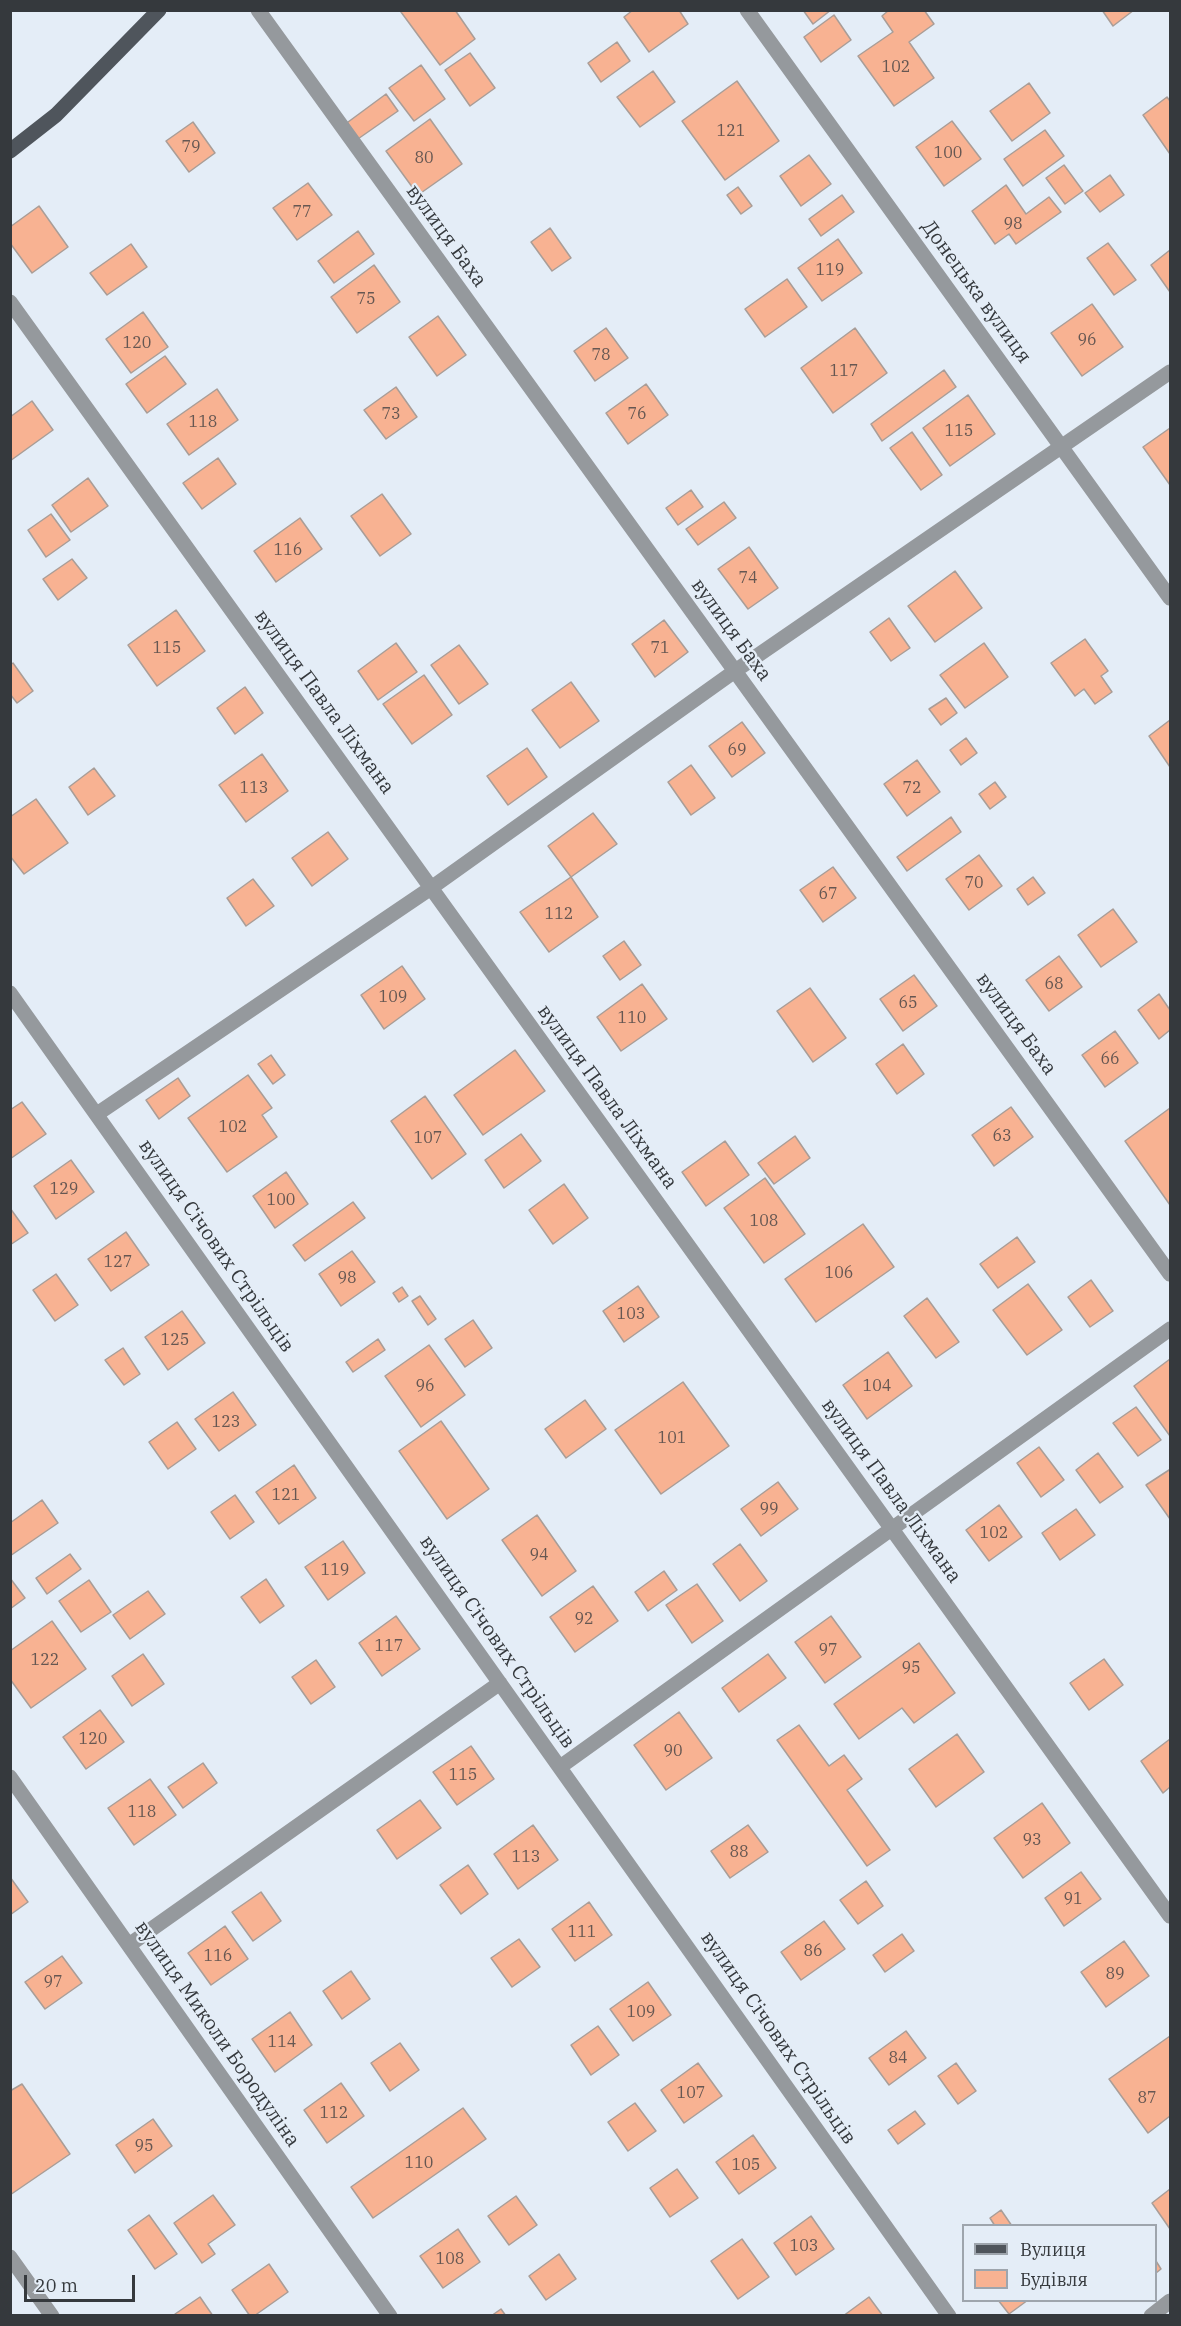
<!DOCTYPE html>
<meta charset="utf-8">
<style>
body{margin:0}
#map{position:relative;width:1181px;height:2326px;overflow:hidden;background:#e4edf7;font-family:"IBM Plex Serif",serif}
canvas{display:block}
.frame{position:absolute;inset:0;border:12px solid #35393d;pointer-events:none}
.legend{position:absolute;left:962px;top:2224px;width:195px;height:78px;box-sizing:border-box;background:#e4edf7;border:2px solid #9ea5ad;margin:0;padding:8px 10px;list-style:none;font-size:18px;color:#35393d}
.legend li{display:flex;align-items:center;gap:12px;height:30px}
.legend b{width:30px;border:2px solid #9ea5ad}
.scale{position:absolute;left:24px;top:2275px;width:111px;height:27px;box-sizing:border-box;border:3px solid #35393d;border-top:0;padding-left:8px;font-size:18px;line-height:21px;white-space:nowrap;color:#35393d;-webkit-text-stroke:4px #e4edf7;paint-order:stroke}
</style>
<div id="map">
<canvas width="1181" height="2326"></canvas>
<div class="frame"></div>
<ul class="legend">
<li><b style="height:8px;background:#4f555c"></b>Вулиця</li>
<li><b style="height:16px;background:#f8b292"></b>Будівля</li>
</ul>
<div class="scale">20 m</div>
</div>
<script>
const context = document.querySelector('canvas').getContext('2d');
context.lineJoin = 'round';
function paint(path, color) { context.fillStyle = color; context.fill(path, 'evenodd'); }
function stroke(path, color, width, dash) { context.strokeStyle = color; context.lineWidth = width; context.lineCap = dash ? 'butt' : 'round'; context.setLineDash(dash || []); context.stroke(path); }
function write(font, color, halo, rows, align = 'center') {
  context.font = font + ' "IBM Plex Serif",serif'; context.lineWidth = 4.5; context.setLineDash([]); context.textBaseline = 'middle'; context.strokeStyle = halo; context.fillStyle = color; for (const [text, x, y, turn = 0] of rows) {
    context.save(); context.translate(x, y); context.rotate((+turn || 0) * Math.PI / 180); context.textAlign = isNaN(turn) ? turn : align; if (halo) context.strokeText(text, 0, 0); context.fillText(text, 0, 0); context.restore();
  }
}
const building = new Path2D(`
 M 403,10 L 455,10 L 475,39 L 440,65 L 401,12 Z
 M 633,10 L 679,10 L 688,24 L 649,52 L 624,17 Z
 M 803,10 L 831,10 L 813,24 Z
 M 889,10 L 924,10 L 934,24 L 909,42 L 934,78 L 894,106 L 858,56 L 893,32 L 882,16 Z
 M 1102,10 L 1134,10 L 1113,26 Z
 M 834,15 L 851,40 L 821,62 L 804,37 Z
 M 617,42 L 630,61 L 601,82 L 588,63 Z
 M 470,53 L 495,88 L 470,106 L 445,70 Z
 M 421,65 L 445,99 L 414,121 L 389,88 Z
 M 653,71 L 675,102 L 640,127 L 617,97 Z
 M 737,81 L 779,141 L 725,180 L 682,121 Z
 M 1029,83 L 1050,113 L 1012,141 L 990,111 Z
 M 386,94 L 398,111 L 355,141 L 344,125 Z
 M 1167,97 L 1170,101 L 1170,154 L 1143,115 Z
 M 430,119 L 462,164 L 418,195 L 386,151 Z
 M 952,121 L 981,159 L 944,186 L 916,147 Z
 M 193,122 L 215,153 L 189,172 L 166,141 Z
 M 1045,130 L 1064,156 L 1023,186 L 1004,159 Z
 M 809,155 L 831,184 L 801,206 L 780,176 Z
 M 1064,165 L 1083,191 L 1065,204 L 1046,178 Z
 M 1110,175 L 1124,195 L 1100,212 L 1085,193 Z
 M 308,183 L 332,215 L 297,240 L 273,208 Z
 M 1006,185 L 1026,214 L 1049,197 L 1061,212 L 1016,244 L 1009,234 L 995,244 L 972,211 Z
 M 738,187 L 752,206 L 741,214 L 727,195 Z
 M 842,195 L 854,212 L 821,236 L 809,219 Z
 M 39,206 L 68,247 L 32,273 L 10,243 L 10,227 Z
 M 550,228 L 571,258 L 552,271 L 531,242 Z
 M 358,231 L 374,254 L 334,283 L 318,261 Z
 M 838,239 L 862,273 L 822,301 L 798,268 Z
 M 1108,243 L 1136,280 L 1114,295 L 1087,258 Z
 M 131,244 L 147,267 L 107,295 L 90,273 Z
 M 1170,250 L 1170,292 L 1151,265 Z
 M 374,265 L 400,302 L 357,333 L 331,297 Z
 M 787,279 L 807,307 L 765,337 L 745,309 Z
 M 1092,304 L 1123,347 L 1082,376 L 1051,333 Z
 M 143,312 L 168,347 L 131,373 L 106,339 Z
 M 438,316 L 466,355 L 437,376 L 409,337 Z
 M 606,328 L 628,358 L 595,381 L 574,351 Z
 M 855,328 L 887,373 L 833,413 L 801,368 Z
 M 165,356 L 186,384 L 147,413 L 126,384 Z
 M 944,370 L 956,387 L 882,441 L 871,424 Z
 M 646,384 L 668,415 L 628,444 L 606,413 Z
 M 396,387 L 417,417 L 386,439 L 364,410 Z
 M 217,389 L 238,420 L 189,455 L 167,424 Z
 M 968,395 L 995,434 L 950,466 L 923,428 Z
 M 32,401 L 53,430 L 10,461 L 10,417 Z
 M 1170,428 L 1170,485 L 1143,447 Z
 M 912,432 L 942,475 L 921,490 L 890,448 Z
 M 218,458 L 236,484 L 202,509 L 183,483 Z
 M 88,478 L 108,506 L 71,532 L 52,505 Z
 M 691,490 L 703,507 L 678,525 L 666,508 Z
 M 382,494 L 411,534 L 380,556 L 351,516 Z
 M 724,502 L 736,518 L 698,545 L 686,529 Z
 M 51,514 L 70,540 L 46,557 L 28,530 Z
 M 300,518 L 322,549 L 276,582 L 254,551 Z
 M 749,547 L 778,588 L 748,609 L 718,569 Z
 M 72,559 L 87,578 L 58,600 L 43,579 Z
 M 955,571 L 982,608 L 935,642 L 908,606 Z
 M 176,610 L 205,651 L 157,686 L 128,645 Z
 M 889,618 L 910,648 L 891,661 L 870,632 Z
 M 664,620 L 688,652 L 655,677 L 632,644 Z
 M 1085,639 L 1108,671 L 1101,676 L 1112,692 L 1095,704 L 1084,689 L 1075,696 L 1051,663 Z
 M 396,643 L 417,672 L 378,700 L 358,671 Z
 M 984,643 L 1008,677 L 965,708 L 940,675 Z
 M 459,645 L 488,684 L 459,704 L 431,665 Z
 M 13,663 L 33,691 L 17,703 L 10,694 L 10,665 Z
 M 424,675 L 452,715 L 412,744 L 383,704 Z
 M 571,682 L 599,721 L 560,748 L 532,710 Z
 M 245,687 L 263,713 L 235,734 L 217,708 Z
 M 946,698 L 957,713 L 941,725 L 929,709 Z
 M 1170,720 L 1170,767 L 1149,736 Z
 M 742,722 L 765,753 L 732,777 L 709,746 Z
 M 966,738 L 977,753 L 961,765 L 950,750 Z
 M 527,748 L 547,777 L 508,805 L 487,776 Z
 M 262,754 L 288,791 L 246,822 L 219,785 Z
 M 917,760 L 940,792 L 907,816 L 884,784 Z
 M 691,765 L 715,798 L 691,815 L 668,782 Z
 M 94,768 L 115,796 L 88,815 L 69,787 Z
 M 995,782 L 1006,797 L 990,809 L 979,794 Z
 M 36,799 L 68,843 L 24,874 L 10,856 L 10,817 Z
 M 593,813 L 617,844 L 571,877 L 548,846 Z
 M 951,817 L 961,832 L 907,871 L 897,857 Z
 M 328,832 L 348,859 L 312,886 L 292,858 Z
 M 979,855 L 1002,886 L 969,910 L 946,879 Z
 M 833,867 L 856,898 L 823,922 L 800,890 Z
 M 571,877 L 598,917 L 549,952 L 520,912 Z
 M 1033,877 L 1045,893 L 1028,905 L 1017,889 Z
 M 253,879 L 274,906 L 246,926 L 227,898 Z
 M 1113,909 L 1137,942 L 1101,967 L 1078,935 Z
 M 624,941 L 641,965 L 620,980 L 603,956 Z
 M 1059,956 L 1082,987 L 1049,1011 L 1026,980 Z
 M 402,966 L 425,999 L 384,1029 L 361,995 Z
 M 914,975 L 937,1006 L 903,1031 L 880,999 Z
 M 642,984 L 667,1019 L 621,1051 L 597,1017 Z
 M 810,988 L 846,1038 L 813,1062 L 777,1011 Z
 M 1159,994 L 1170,1010 L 1170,1030 L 1159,1039 L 1138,1010 Z
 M 1115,1031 L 1138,1063 L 1105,1087 L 1082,1055 Z
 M 903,1044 L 924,1074 L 897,1094 L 876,1064 Z
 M 515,1050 L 545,1091 L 483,1135 L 454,1095 Z
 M 271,1055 L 285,1075 L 273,1084 L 258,1064 Z
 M 248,1075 L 272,1108 L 262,1115 L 277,1137 L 227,1172 L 188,1118 Z
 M 178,1078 L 190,1096 L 159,1119 L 146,1100 Z
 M 425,1096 L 466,1154 L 432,1179 L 391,1121 Z
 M 22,1102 L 46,1134 L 10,1159 L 10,1110 Z
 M 1011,1107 L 1033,1137 L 994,1166 L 972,1135 Z
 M 1170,1108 L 1170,1205 L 1125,1141 Z
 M 521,1134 L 541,1161 L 504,1188 L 485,1160 Z
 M 795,1136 L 810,1158 L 774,1184 L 758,1163 Z
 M 725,1141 L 749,1175 L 706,1206 L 682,1172 Z
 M 71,1160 L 94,1192 L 56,1219 L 34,1186 Z
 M 286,1172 L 308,1204 L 275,1228 L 253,1196 Z
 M 765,1178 L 805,1234 L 764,1263 L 724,1208 Z
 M 564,1184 L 588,1218 L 553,1244 L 529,1210 Z
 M 353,1202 L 365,1218 L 305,1261 L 293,1245 Z
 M 10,1208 L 28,1233 L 10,1245 Z
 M 863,1224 L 894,1267 L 816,1322 L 785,1279 Z
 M 126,1232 L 149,1265 L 111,1291 L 88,1259 Z
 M 1017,1237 L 1035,1262 L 998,1288 L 980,1264 Z
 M 352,1251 L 375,1282 L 341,1306 L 319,1274 Z
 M 56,1274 L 78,1305 L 55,1321 L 33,1290 Z
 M 1091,1280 L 1113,1311 L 1090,1327 L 1068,1297 Z
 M 1028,1284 L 1062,1330 L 1027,1355 L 993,1310 Z
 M 638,1286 L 659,1317 L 624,1342 L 603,1311 Z
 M 402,1287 L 408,1296 L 399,1302 L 393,1293 Z
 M 420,1296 L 436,1319 L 428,1325 L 412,1301 Z
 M 927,1298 L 959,1342 L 936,1358 L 904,1316 Z
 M 182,1311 L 205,1343 L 168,1370 L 145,1337 Z
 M 473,1320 L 492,1348 L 465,1367 L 445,1339 Z
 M 378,1339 L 385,1350 L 353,1372 L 346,1362 Z
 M 429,1345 L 465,1395 L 421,1427 L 385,1376 Z
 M 123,1348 L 140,1374 L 124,1385 L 105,1360 Z
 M 888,1352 L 912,1386 L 867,1419 L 843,1385 Z
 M 1170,1359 L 1170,1436 L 1134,1386 Z
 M 683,1382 L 729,1446 L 661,1494 L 615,1430 Z
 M 233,1392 L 256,1425 L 219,1451 L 195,1419 Z
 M 585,1400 L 606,1429 L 566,1458 L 545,1429 Z
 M 1136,1407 L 1161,1440 L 1138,1456 L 1113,1423 Z
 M 441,1421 L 489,1489 L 447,1519 L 399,1451 Z
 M 177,1422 L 196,1449 L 168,1469 L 149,1442 Z
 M 1039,1447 L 1064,1480 L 1041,1497 L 1017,1463 Z
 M 1098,1453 L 1123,1487 L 1100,1503 L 1076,1470 Z
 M 294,1465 L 316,1498 L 279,1524 L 256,1492 Z
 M 1169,1470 L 1170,1472 L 1170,1519 L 1146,1485 Z
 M 778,1482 L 798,1509 L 761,1536 L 741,1509 Z
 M 235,1495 L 254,1522 L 230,1539 L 211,1512 Z
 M 42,1500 L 58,1523 L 10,1556 L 10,1523 Z
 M 999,1505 L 1022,1537 L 989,1561 L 966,1530 Z
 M 1076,1509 L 1095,1535 L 1060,1560 L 1042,1533 Z
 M 537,1515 L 576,1571 L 542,1596 L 502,1540 Z
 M 343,1541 L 365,1573 L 328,1600 L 305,1567 Z
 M 740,1544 L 767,1581 L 740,1601 L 713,1564 Z
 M 70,1554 L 81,1569 L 47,1594 L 36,1578 Z
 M 664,1571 L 677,1590 L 648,1611 L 635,1592 Z
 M 10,1578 L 25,1598 L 10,1609 Z
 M 266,1579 L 284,1606 L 260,1623 L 241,1597 Z
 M 89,1580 L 111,1612 L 81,1632 L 59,1601 Z
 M 697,1584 L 723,1621 L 692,1643 L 666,1605 Z
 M 593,1586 L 618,1621 L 575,1652 L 550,1617 Z
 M 148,1591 L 165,1614 L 130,1639 L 113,1615 Z
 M 396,1616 L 420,1649 L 382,1676 L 359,1643 Z
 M 831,1616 L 861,1657 L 825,1683 L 795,1642 Z
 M 52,1621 L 86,1669 L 31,1708 L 10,1679 L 10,1651 Z
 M 919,1643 L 955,1693 L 914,1723 L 902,1708 L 859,1739 L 834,1704 Z
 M 143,1654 L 164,1684 L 132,1706 L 112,1676 Z
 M 768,1654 L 786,1678 L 739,1712 L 722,1688 Z
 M 1104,1659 L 1123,1685 L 1089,1710 L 1070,1683 Z
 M 316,1660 L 335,1687 L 311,1704 L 292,1677 Z
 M 100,1710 L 124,1742 L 86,1769 L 63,1737 Z
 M 679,1712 L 712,1758 L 666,1790 L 634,1745 Z
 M 799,1725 L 829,1766 L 844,1755 L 862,1779 L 847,1790 L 890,1850 L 867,1866 L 777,1740 Z
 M 957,1734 L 984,1772 L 936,1807 L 909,1769 Z
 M 1170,1739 L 1170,1787 L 1163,1793 L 1141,1761 Z
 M 471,1746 L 494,1779 L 457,1805 L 433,1772 Z
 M 203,1763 L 217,1783 L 183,1808 L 168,1787 Z
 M 150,1779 L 176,1815 L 134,1845 L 108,1808 Z
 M 420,1800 L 441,1828 L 397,1859 L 377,1830 Z
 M 1042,1803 L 1070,1843 L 1023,1878 L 994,1838 Z
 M 533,1825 L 558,1860 L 518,1889 L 494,1854 Z
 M 748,1825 L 768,1852 L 730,1878 L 711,1851 Z
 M 468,1865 L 488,1894 L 461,1914 L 440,1885 Z
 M 1081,1872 L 1101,1899 L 1064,1926 L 1045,1898 Z
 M 10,1877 L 28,1902 L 10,1915 Z
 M 866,1881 L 883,1906 L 858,1924 L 840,1900 Z
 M 261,1892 L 281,1921 L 253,1941 L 232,1912 Z
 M 589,1902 L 612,1935 L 575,1961 L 552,1929 Z
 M 824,1921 L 845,1949 L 801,1980 L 781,1952 Z
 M 225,1926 L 248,1959 L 211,1985 L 188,1953 Z
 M 902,1934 L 914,1951 L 885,1972 L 873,1955 Z
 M 519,1939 L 540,1967 L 512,1987 L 491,1958 Z
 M 1124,1941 L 1149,1976 L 1106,2007 L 1081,1972 Z
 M 62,1956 L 82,1983 L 45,2009 L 25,1982 Z
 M 351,1971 L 370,1999 L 342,2019 L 323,1991 Z
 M 648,1982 L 671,2015 L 633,2041 L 610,2009 Z
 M 290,2012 L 312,2045 L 275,2072 L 252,2039 Z
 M 598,2026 L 619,2055 L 591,2075 L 571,2045 Z
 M 906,2031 L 926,2058 L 889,2085 L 869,2058 Z
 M 1170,2036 L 1170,2116 L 1148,2133 L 1109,2079 Z
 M 400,2043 L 419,2070 L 390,2091 L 371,2063 Z
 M 698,2063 L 722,2096 L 684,2123 L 661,2090 Z
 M 956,2063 L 976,2091 L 958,2104 L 938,2076 Z
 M 341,2083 L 364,2116 L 327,2143 L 304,2110 Z
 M 22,2084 L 70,2154 L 10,2195 L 10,2091 Z
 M 635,2103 L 656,2131 L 628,2151 L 608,2122 Z
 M 463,2108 L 486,2139 L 373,2218 L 351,2187 Z
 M 915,2111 L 925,2124 L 898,2144 L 888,2130 Z
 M 153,2119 L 172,2146 L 135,2173 L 116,2145 Z
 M 753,2135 L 776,2168 L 739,2194 L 716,2162 Z
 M 677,2169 L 698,2198 L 670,2217 L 650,2188 Z
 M 1170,2189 L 1170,2229 L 1152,2203 Z
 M 213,2195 L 235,2225 L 208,2244 L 215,2254 L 202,2263 L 174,2223 Z
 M 516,2196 L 537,2225 L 509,2245 L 488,2216 Z
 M 1001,2210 L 1012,2226 L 995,2226 L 990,2218 Z
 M 149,2215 L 177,2254 L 155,2269 L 128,2230 Z
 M 811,2216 L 834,2249 L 796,2275 L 774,2243 Z
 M 458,2229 L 480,2262 L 443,2288 L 420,2256 Z
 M 742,2239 L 769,2277 L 738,2299 L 711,2261 Z
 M 559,2254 L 576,2279 L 546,2300 L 529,2276 Z
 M 1156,2261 L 1161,2269 L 1156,2273 Z
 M 269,2264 L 288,2292 L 254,2316 L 250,2316 L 232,2290 Z
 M 200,2297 L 213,2316 L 176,2316 L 175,2314 Z
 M 869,2297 L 883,2316 L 843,2316 Z
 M 998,2300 L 1028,2300 L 1009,2314 Z
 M 501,2309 L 506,2316 L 491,2316 Z`);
paint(building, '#f8b292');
stroke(building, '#a99d97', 1.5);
stroke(new Path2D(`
 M 258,10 L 1170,1274
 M 747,10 L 1170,598
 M 10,302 L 1170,1916
 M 10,993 L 949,2316
 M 97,1114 L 431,888 L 735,671 L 1170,372
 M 560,1767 L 1170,1329
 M 10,1777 L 390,2316
 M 129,1945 L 500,1683
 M 10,2257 L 52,2316
 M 1151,2316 L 1170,2301`), '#95999d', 15);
stroke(new Path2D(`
 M 10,151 L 56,115 L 159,10`), '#4f555c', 15);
write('16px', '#665752', null, [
 ["102",896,67],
 ["121",731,131],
 ["79",191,147],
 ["100",948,153],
 ["80",424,158],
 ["77",302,212],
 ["98",1013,224],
 ["119",830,270],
 ["75",366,299],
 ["96",1087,340],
 ["120",137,343],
 ["78",601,355],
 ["117",844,371],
 ["73",391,414],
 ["76",637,414],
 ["118",203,422],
 ["115",959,431],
 ["116",288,550],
 ["74",748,578],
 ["115",167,648],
 ["71",660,648],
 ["69",737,750],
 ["113",254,788],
 ["72",912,788],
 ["70",974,883],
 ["67",828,894],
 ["112",559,914],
 ["68",1054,984],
 ["109",393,997],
 ["65",908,1003],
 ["110",632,1018],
 ["66",1110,1059],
 ["102",233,1127],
 ["63",1002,1136],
 ["107",428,1138],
 ["129",64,1189],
 ["100",281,1200],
 ["108",764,1221],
 ["127",118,1262],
 ["106",839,1273],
 ["98",347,1278],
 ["103",631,1314],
 ["125",175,1340],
 ["96",425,1386],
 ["104",877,1386],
 ["123",226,1422],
 ["101",672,1438],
 ["121",286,1495],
 ["99",769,1509],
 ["102",994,1533],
 ["94",539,1555],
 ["119",335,1570],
 ["92",584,1619],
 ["117",389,1646],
 ["97",828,1650],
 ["122",45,1660],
 ["95",911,1668],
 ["120",93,1739],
 ["90",673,1751],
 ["115",463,1775],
 ["118",142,1812],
 ["93",1032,1840],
 ["88",739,1852],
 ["113",526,1857],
 ["91",1073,1899],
 ["111",582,1932],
 ["86",813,1951],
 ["116",218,1956],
 ["89",1115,1974],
 ["97",53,1982],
 ["109",641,2012],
 ["114",282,2042],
 ["84",898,2058],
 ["107",691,2093],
 ["87",1147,2098],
 ["112",334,2113],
 ["95",144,2146],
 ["110",419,2163],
 ["105",746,2165],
 ["103",804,2246],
 ["108",450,2259]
]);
write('20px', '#35393d', '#e4edf7', [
 ["вулиця Баха",446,236,54],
 ["Донецька вулиця",976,292,54],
 ["вулиця Баха",731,630,54],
 ["вулиця Павла Ліхмана",324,702,54],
 ["вулиця Баха",1016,1024,54],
 ["вулиця Павла Ліхмана",607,1097,54],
 ["вулиця Січових Стрільців",216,1246,55],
 ["вулиця Павла Ліхмана",891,1491,54],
 ["вулиця Січових Стрільців",497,1642,55],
 ["вулиця Миколи Бородуліна",217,2034,55],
 ["вулиця Січових Стрільців",778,2038,55]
]);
</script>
